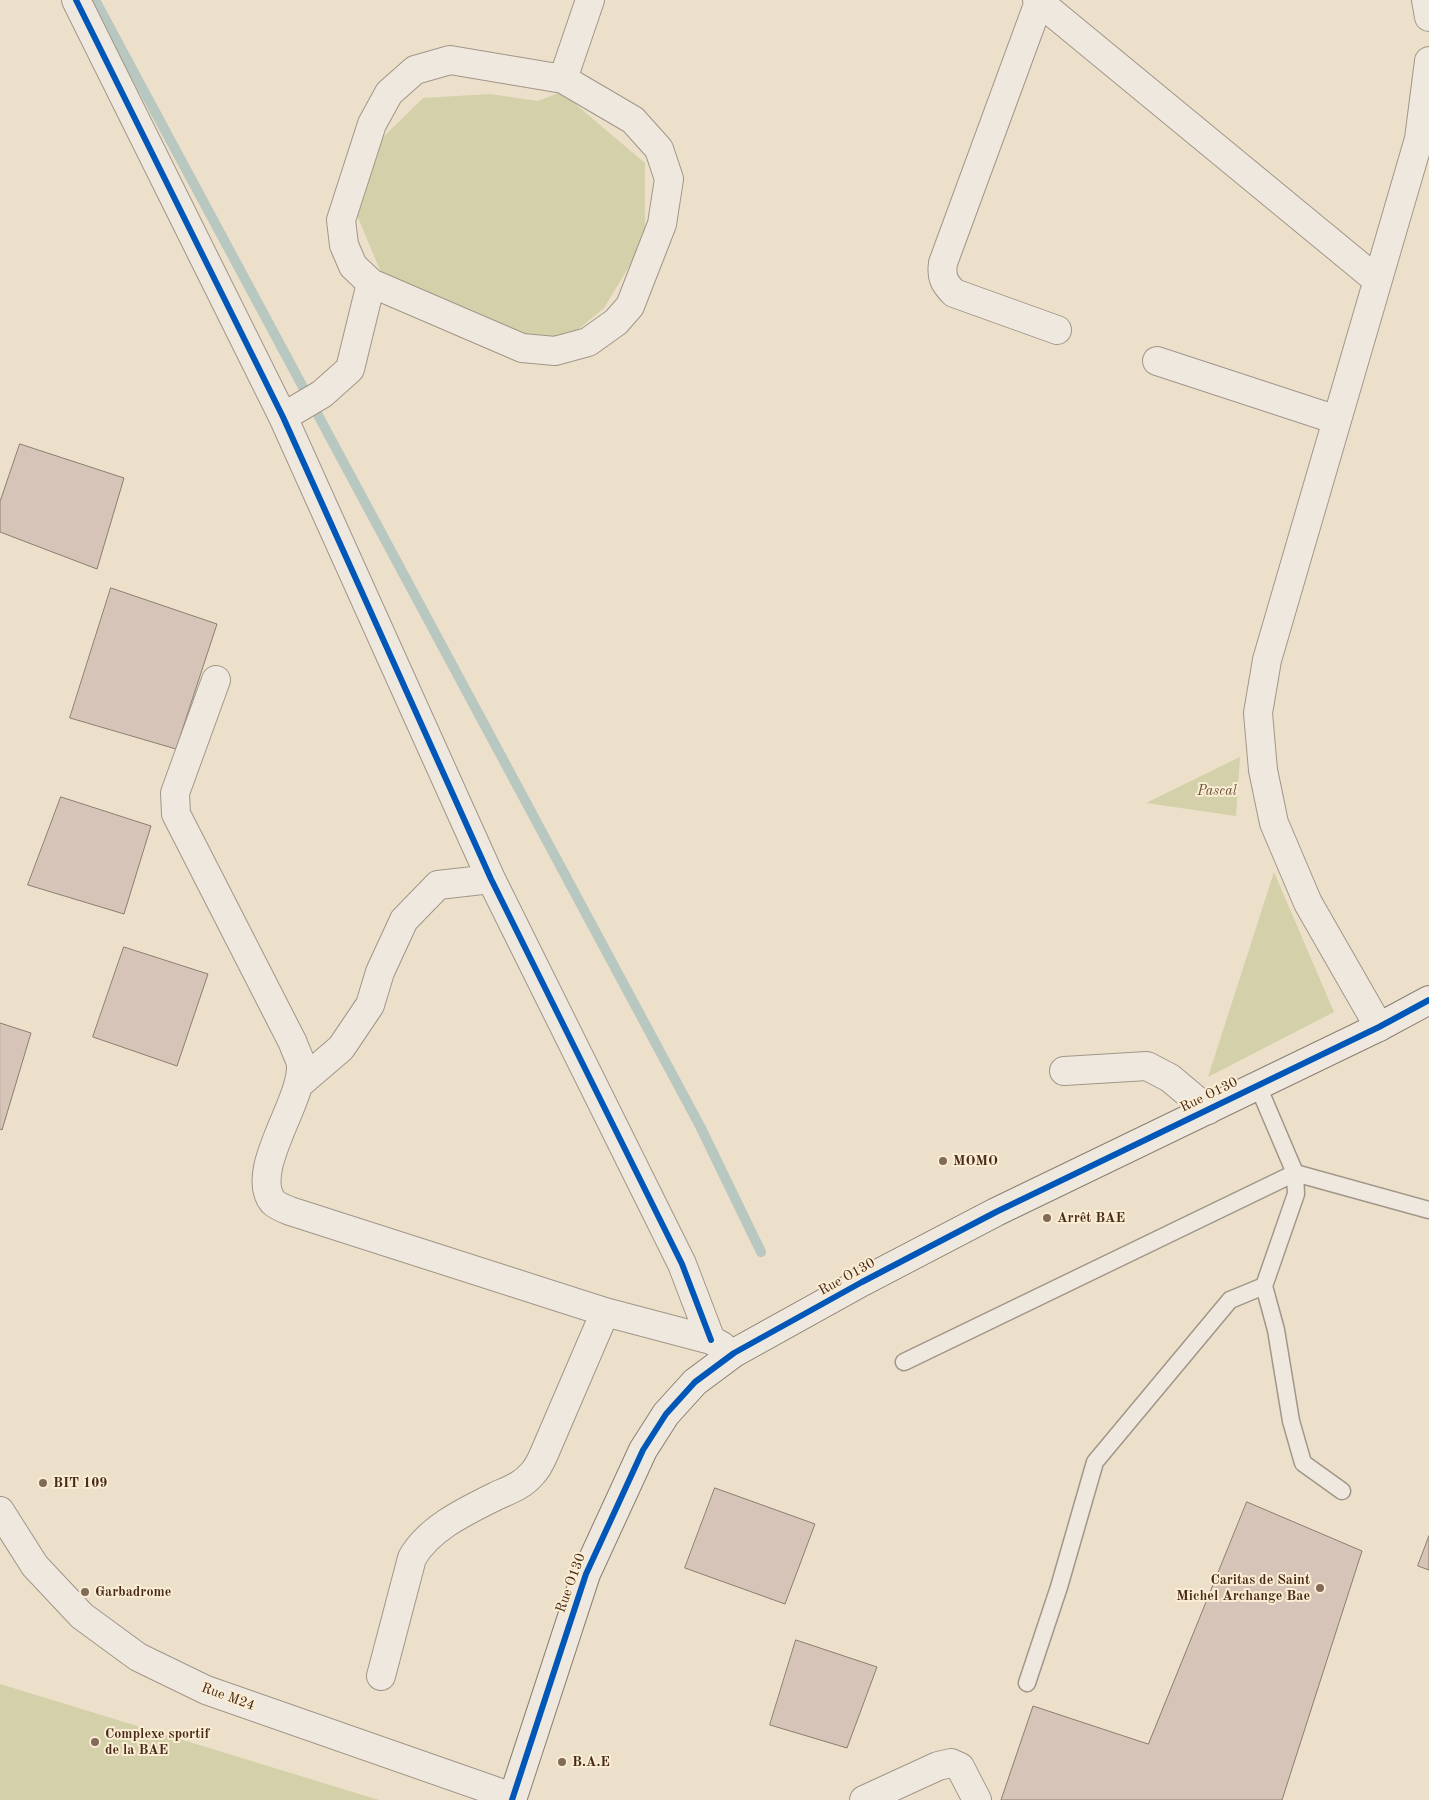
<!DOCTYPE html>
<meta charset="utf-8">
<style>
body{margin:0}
canvas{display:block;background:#ece0ca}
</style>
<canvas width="1429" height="1800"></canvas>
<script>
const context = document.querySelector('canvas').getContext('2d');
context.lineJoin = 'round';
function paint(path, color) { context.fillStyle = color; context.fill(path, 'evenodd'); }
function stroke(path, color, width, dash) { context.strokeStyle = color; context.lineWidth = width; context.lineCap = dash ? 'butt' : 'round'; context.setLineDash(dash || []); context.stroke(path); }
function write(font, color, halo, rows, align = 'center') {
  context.font = font + ' "Old Standard TT",serif'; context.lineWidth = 4; context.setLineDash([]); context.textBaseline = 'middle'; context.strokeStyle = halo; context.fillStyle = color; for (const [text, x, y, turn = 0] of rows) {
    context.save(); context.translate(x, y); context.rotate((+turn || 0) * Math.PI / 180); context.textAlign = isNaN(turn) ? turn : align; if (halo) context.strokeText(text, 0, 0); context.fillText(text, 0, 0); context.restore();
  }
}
paint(new Path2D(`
 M 561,92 L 645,163 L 645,240 L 604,308 L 569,337 L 508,337 L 383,277 L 356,213 L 369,151 L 423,98 L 490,94 L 538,101 Z
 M 1240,757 L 1236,816 L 1146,803 Z
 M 1274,872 L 1334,1012 L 1208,1077 Z
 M 0,1684 L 379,1800 L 0,1800 Z`), '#d4d0a9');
stroke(new Path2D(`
 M 95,0 L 700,1126 L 761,1252`), '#b8c7bf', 10);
const building = new Path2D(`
 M 20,444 L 124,478 L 97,569 L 0,532 L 0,502 Z
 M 111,588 L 217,624 L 176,749 L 70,718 Z
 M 61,797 L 151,826 L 124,914 L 28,885 Z
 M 124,947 L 208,974 L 177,1066 L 93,1037 Z
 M 0,1023 L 31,1033 L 2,1130 L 0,1129 Z
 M 715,1488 L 815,1524 L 785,1604 L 685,1568 Z
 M 1247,1502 L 1362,1551 L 1282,1800 L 1001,1800 L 1033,1706 L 1148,1744 Z
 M 1429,1536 L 1429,1570 L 1418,1566 Z
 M 796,1640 L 877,1667 L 847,1748 L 770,1725 Z`);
paint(building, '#d5c4b7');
stroke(building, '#8a7e71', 1);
const lane = new Path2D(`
 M 1258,1086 L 1295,1173 L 1296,1194 L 1264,1286 L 1276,1330 L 1291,1421 L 1303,1463 L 1342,1491
 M 904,1362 L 1295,1173 L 1429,1210
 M 1027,1683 L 1059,1587 L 1095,1462 L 1230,1300 L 1264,1286`);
const street = new Path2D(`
 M 76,0 L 283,417 L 491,879 L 682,1264 L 711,1340
 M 1037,0 L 1377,280
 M 1426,0 L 1429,17
 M 1039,2 L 943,263 C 941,277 944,283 954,293 L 1057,330
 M 450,60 L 563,79 L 633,120 L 659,149 L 669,179 L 662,224 L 630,306 L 616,322 L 588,342 L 555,351 L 522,348 L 371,283 L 353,266 L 344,245 L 341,220 L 372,124 L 389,93 L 415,70 Z
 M 563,79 L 590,0
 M 1157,361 L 1337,420
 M 283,417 L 322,394 L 350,369 L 371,283
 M 216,680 L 175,793 L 176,814 L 293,1043 C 295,1050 300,1058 301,1065 C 303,1102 248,1171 273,1202 C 277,1206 285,1209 290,1211 L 605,1312 L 711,1340 L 722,1346
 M 1379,1027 L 1308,903 L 1274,823 L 1263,770 L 1258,713 L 1267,660 L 1419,139 L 1429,61
 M 1064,1071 L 1147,1066 L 1170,1078 L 1208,1110
 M 299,1084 L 341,1048 L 370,1005 L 380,972 L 404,920 L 438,885 L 491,879
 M 0,1511 L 35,1566 L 82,1616 L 138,1657 L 206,1690 L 512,1797
 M 381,1676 L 412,1558 C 429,1528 466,1511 496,1496 C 509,1490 522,1486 532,1474 C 537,1469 541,1461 544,1454 L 605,1312
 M 864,1800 L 938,1766 L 951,1763 L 960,1767 L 977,1800`);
const secondary = new Path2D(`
 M 512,1800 L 586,1574 L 643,1450 L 666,1414 L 695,1382 L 734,1353 L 862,1282 L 996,1212 L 1379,1027 L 1429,1000`);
stroke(lane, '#a19688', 19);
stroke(street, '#a19688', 30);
stroke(secondary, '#8a7e71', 30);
stroke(lane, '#eee8de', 16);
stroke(street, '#eee8de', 28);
stroke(secondary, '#eee8de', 28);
stroke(new Path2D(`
 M 76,0 L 283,417 L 491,879 L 682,1264 L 711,1340
 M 512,1800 L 586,1574 L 643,1450 L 666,1414 L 695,1382 L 734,1353 L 862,1282 L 996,1212 L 1379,1027 L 1429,1000`), '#0057b8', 6);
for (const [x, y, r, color] of [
 [943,1161,5,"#816a57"],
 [1047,1218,5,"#816a57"],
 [43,1483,5,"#816a57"],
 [1320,1588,5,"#816a57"],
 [85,1592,5,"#816a57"],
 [95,1742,5,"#816a57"],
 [562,1762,5,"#816a57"]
]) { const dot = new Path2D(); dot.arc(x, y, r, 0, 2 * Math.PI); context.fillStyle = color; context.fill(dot); stroke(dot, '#fbedd4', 2); }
write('italic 14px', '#665036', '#fbedd4', [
 ["Pascal",1217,791]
]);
write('14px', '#482a19', '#fbedd4', [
 ["Rue O130",1209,1095,-26],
 ["Rue O130",847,1277,-29],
 ["Rue O130",571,1583,-70],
 ["Rue M24",228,1697,20]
]);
write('bold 14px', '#482a19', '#fbedd4', [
 ["MOMO",953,1161],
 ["Arrêt BAE",1057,1218],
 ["BIT 109",53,1483],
 ["Caritas de Saint",1310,1580,"right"],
 ["Michel Archange Bae",1310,1596,"right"],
 ["Garbadrome",95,1592],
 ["Complexe sportif",105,1734],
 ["de la BAE",105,1750],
 ["B.A.E",572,1762]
], 'left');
</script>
